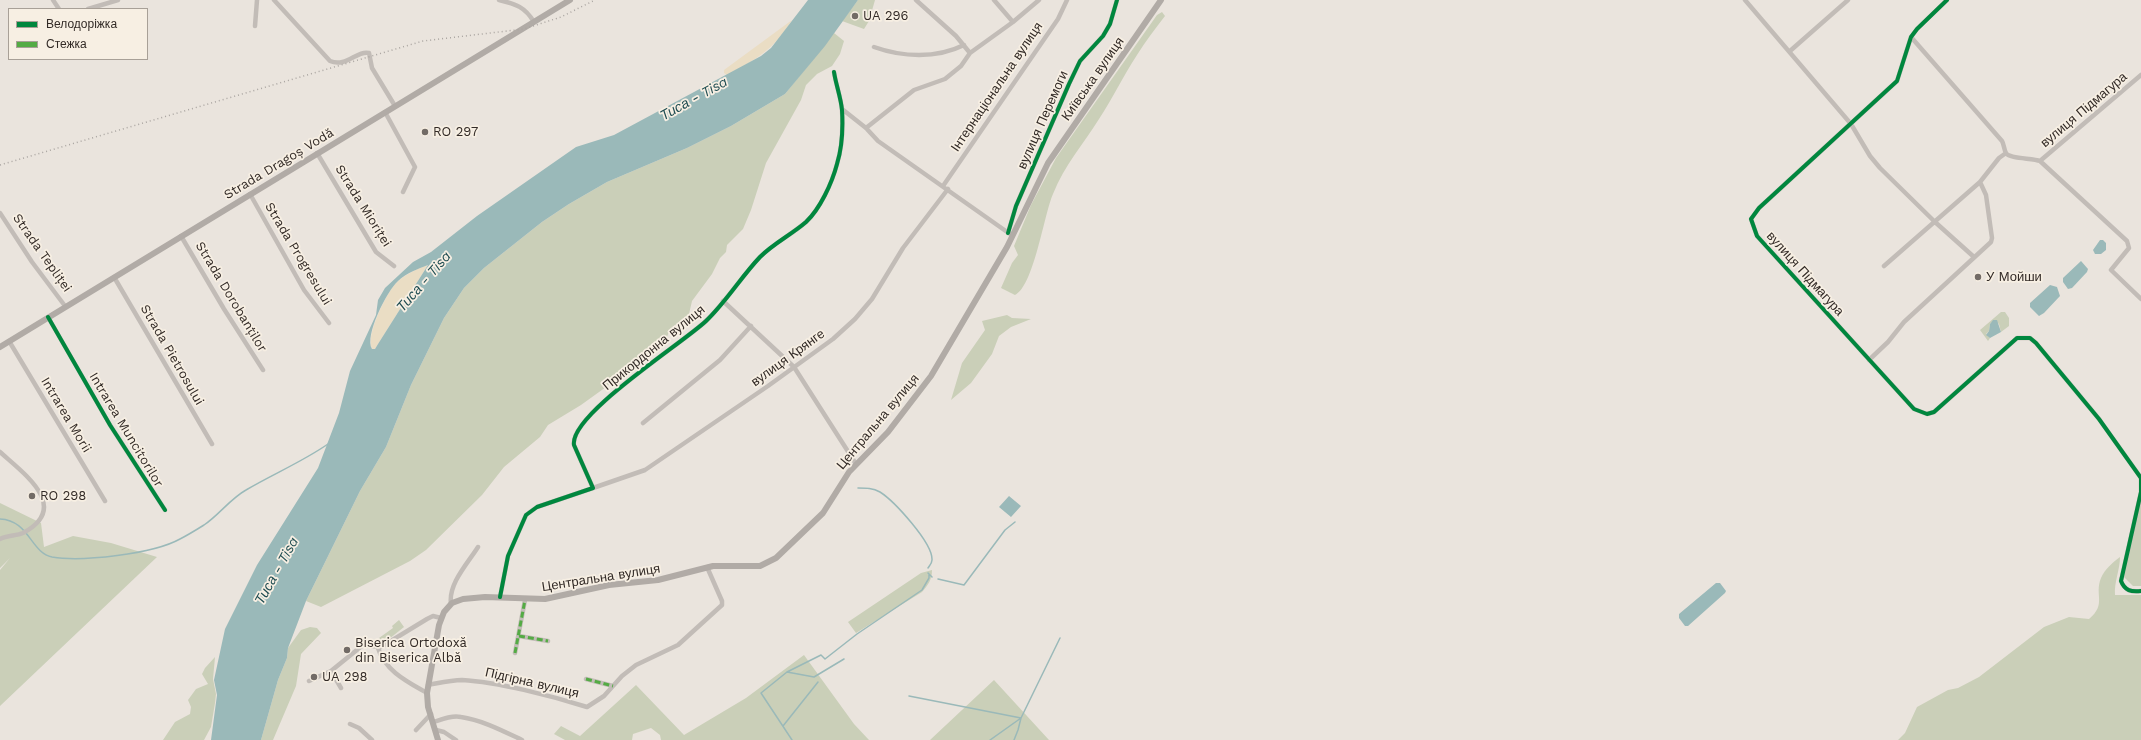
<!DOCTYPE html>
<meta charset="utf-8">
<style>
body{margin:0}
#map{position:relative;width:2141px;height:740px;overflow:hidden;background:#eae4dd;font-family:"Work Sans",sans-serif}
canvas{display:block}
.legend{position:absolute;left:8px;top:8px;width:140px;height:52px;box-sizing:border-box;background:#f7efe3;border:1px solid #a8a097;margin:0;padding:5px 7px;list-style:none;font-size:12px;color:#322a26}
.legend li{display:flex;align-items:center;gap:8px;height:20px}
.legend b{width:20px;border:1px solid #a8a097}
</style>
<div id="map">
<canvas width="2141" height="740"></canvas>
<ul class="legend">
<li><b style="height:5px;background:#00873e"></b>Велодоріжка</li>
<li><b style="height:5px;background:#54ab44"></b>Стежка</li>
</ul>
</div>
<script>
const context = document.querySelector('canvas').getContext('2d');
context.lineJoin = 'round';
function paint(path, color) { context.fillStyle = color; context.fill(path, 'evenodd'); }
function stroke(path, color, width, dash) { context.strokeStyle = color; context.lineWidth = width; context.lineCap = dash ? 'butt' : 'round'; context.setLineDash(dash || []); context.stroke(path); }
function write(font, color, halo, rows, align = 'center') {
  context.font = font + ' "Work Sans",sans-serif'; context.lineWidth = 3.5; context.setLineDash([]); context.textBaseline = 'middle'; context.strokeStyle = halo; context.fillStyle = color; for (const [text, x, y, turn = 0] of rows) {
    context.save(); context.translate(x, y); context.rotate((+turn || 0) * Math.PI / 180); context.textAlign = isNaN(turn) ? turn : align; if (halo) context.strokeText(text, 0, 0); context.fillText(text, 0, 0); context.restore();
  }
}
paint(new Path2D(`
 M 858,0 L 875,0 L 869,21 L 864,29 L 842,21 Z
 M 1162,12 L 1165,16 C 1155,29 1145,42 1137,55 C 1123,76 1113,98 1099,119 C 1084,143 1064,166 1053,194 C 1044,214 1034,286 1015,295 L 1001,288 L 1012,263 L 1018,255 L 1014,246 L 1031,205 L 1056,158 L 1157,15 Z
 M 834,33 L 844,41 L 840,54 L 832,66 L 817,74 L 806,85 L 801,100 L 766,163 L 751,210 L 743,229 L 727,245 L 726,252 L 720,258 L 712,274 L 692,301 L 689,314 L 670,329 L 667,337 L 638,364 L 581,405 L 548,425 L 540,437 L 504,467 L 482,495 L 426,550 L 410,561 L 321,607 L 306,601 L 360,491 L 386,447 L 411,385 L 444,318 L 464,288 L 484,268 L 542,222 L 569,204 L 607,182 L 687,148 L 731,126 L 785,94 Z
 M 2001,312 L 2005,312 L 2009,318 L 2009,326 L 2001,332 L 1999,324 L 1994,320 L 1990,324 L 1989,331 L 1986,334 L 1990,338 L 1988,341 L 1980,330 Z
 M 1007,315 L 1012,318 L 1031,319 L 1011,327 L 999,336 L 992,354 L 971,383 L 951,400 L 962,363 L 985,330 L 982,321 Z
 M 2141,498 L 2141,586 L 2133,586 L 2124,577 Z
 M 0,503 L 41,523 L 44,547 L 73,536 L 111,543 L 157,557 L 0,706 L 0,570 L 10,558 L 0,568 Z
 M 2120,557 C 2120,570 2114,582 2115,595 L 2141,595 L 2141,740 L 1898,740 L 1905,733 L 1917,707 L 1948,690 L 1958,688 L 1979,677 L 2044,627 L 2069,617 L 2089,619 C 2107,604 2094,595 2101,578 C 2105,569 2112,563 2120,557 Z
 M 932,570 C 932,580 928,585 922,592 L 856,633 L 848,622 L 921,573 Z
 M 399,620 L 404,627 L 384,643 L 379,638 L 393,628 L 392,626 Z
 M 310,627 L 317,628 L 321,633 L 301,654 L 296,686 L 273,740 L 261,740 L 278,680 L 287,658 L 288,648 L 301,630 Z
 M 804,655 L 854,724 L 869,740 L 661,740 L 660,735 L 651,728 L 633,734 L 632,740 L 565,740 L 554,734 L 561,726 L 580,736 L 636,685 L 684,735 L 746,698 Z
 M 215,657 L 213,679 L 216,694 L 215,703 L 211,727 L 204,740 L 163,740 L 175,722 L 190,714 L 191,707 L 188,700 L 196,689 L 208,684 L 202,674 L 205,668 Z
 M 994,680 L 1049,740 L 930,740 Z`), '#cacfb8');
paint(new Path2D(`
 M 792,20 C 775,49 755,60 727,75 L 724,73 L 724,70 Z
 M 428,265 L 378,344 L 375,349 L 372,349 C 365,336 387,291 398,281 C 406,274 419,268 428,265 Z`), '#eaddc4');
paint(new Path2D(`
 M 808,0 L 858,0 L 825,46 L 785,94 L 731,126 L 687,148 L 607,182 L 569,204 L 542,222 L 484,268 L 464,288 L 444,318 L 411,385 L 386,447 L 360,491 L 306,601 L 288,648 L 287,658 L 278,680 L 261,740 L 211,740 L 217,695 L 214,680 L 225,629 L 257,565 L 318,468 L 339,413 L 350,371 L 376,315 L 378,300 L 385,288 L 413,262 L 431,252 L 477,216 L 576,147 L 614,135 L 761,56 L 771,48 ZM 428,265 L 378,344 L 375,349 L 372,349 C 364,336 387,291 398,281 C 406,273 418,269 428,265 Z
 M 2100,240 L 2103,240 L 2106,243 L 2106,250 L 2101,254 L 2095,254 L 2093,250 Z
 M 2081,261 L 2088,269 L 2087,272 L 2072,288 L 2068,289 L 2063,282 L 2063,278 Z
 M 2050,285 L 2057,287 L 2060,296 L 2044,313 L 2039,316 L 2030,307 L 2030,303 Z
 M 1993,320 L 1997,320 L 2001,332 L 1990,338 L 1986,335 L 1989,331 L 1990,324 Z
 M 1009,496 L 1021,506 L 1011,517 L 999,507 Z
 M 1716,583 L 1720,583 L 1726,591 L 1725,593 L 1688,626 L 1685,626 L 1679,618 L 1679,614 Z`), '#9ab9b9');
stroke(new Path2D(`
 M 858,488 C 866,488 873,488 880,492 C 894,501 933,543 932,560 C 932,563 930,565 928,568
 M 0,519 C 29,520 31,553 52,557 C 82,562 153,554 180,539 C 188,535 196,530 204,525 C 219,515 230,499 246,490 C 273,474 302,462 328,444
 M 928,573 L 932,577
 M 938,579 L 964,585 L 1005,530 L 1015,522
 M 844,659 L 814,677 L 787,672 L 821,655 L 825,659 L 857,634 L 922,590 L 929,578 L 929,575
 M 787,672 L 761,693 L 792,740
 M 909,696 L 1021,718 L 990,740
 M 783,726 L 818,682
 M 1014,740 L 1018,730 L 1021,718 L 1060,638`), '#9ab9b9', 1.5);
stroke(new Path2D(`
 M 53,0 L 59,9
 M 274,0 L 330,61 C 346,68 357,50 369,53 L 372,68 L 395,106
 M 499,0 C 516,4 525,7 534,22
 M 916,0 L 956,36 L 970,53
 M 994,0 L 1013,22
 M 1745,0 L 1851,124 L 1870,156 L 1880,168 L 1935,222 L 1974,257
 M 1947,0 L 1917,29 L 1911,37 L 1897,81 L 1759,208 L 1751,219 L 1757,236 L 1914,409 L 1927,414 L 1934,412 L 2017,338 L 2030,338 L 2036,343 L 2099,419 L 2141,478 L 2141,492 L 2121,581 C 2125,591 2131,592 2141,591
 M 88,9 L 118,0
 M 255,26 L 257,0
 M 1911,37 L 2002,141 C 2004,144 2004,150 2006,153 C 2009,159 2033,158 2040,161 L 2127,241 L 2129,248 L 2111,270 L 2141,299
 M 874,47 C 902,57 936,59 964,45
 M 1790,51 L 1848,0
 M 842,109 L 866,128 L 878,141 L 1010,234
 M 385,112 L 415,167 L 403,192
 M 866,128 L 914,90 L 945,79 L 961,66 L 970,53 L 1013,22 L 1039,0
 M 317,153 L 376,252 L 394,266
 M 2040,161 L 2141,75
 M 943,186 L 1058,19 L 1067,0
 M 250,194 L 304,290 L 329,323
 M 0,213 L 32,262 L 65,306
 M 1008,233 L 1016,206 L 1069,84 L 1080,61 L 1103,36 L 1110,24 L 1117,0
 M 181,236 L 224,309 L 263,370
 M 1884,266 L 1980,182 L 1999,158 L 2006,153
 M 114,277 L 212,444
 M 723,301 L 794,367 L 856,464
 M 48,317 L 110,425 L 165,510
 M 9,341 L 105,501
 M 1869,360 L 1888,342 L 1904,322 L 1991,242 L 1992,238 L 1986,195 L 1980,182
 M 643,423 L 720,360 L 751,326
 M 0,452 C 23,473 72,507 23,533 C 16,536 7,535 0,539
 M 593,488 L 645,470 L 768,386 L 833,339 L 855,319 L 872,299 L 903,248 L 948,189
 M 500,597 L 508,556 L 526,515 L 537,507 L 593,488 L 574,445 C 569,415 683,343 706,321 C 726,302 741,277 760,257 C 774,243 791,235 806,222 C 820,209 832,183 837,164 C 842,148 843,127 842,110 C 841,98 836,85 834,72
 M 451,604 C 448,584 468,563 478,547
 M 519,636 L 548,641
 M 378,648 C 385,671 408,682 427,693
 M 515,653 L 525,600
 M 331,671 L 341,688
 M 586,679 L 613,686
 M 309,681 L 331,671 L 363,645 L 381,647 L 427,619 L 433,616 L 441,618
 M 428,685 C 439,683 451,680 462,680 C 498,682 552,696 587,707 L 604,696 L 622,676 L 636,665 L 678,645 L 722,605 L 722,601 L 707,567
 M 434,722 C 443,719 452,715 461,717 C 482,720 503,731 522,740
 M 350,724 L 359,728 L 372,740
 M 416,730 L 431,714
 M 436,730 L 444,732 L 456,740`), '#c2bcb7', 4.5);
stroke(new Path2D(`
 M 0,347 L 570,0
 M 438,740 L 428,707 L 427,693 L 439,625 L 444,612 L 452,603 L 463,599 L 485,597 L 545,599 L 609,585 L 658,580 L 713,566 L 760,566 L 776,558 L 823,513 L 849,472 L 888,432 L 931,376 L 1007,247 L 1048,163 L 1161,0`), '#b1aba6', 6);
stroke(new Path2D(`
 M 0,165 L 423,41 L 524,29 L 561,17 L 595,0`), '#aaa5a1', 1.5, [1, 3]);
stroke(new Path2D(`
 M 519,636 L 548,641
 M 515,653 L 525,600
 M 586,679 L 613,686`), '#54ab44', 3, [6, 3]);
stroke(new Path2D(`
 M 1947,0 L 1917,29 L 1911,37 L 1897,81 L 1759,208 L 1751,219 L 1757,236 L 1914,409 L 1927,414 L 1934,412 L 2017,338 L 2030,338 L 2036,343 L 2099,419 L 2141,478 L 2141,492 L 2121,581 C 2125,591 2131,592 2141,591
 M 1008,233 L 1016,206 L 1069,84 L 1080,61 L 1103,36 L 1110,24 L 1117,0
 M 48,317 L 110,425 L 165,510
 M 500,597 L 508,556 L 526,515 L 537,507 L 593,488 L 574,445 C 569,415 683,343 706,321 C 726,302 741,277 760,257 C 774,243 791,235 806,222 C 820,209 832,183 837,164 C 842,148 843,127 842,110 C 841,98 836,85 834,72`), '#00873e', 4);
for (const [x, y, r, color] of [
 [855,16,4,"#726b66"],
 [425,132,4,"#726b66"],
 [1978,277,4,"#726b66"],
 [32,496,4,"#726b66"],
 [347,650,4,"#726b66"],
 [314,677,4,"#726b66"]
]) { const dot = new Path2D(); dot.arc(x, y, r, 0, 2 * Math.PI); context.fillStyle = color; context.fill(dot); stroke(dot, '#f7efe3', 1.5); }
write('13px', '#322a26', '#f7efe3', [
 ["UA 296",863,16],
 ["RO 297",433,132],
 ["У Мойши",1986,277],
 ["RO 298",40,496],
 ["Biserica Ortodoxă",355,643],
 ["din Biserica Albă",355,658],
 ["UA 298",322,677]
], 'left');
write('13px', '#322a26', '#f7efe3', [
 ["Київська вулиця",1093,79,-55],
 ["Інтернаціональна вулиця",997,87,-56],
 ["вулиця Підмагура",2084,110,-40],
 ["вулиця Перемоги",1043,120,-66],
 ["Strada Dragoș Vodă",279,164,-31],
 ["Strada Mioriței",363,206,58],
 ["Strada Tepliței",42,253,55],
 ["Strada Progresului",298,254,59],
 ["вулиця Підмагура",1805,274,48],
 ["Strada Dorobanților",231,297,59],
 ["Прикордонна вулиця",654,348,-39],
 ["Strada Pietrosului",172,355,60],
 ["вулиця Крянге",788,358,-36],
 ["Intrarea Morii",66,415,59],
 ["Центральна вулиця",878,422,-50],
 ["Intrarea Muncitorilor",126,430,59],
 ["Центральна вулиця",601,578,-9],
 ["Підгірна вулиця",532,683,13]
]);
write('italic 14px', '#1e4c51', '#f7efe3', [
 ["Тиса - Tisa",694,99,-29],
 ["Тиса - Tisa",424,282,-49],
 ["Тиса - Tisa",277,571,-61]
]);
</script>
